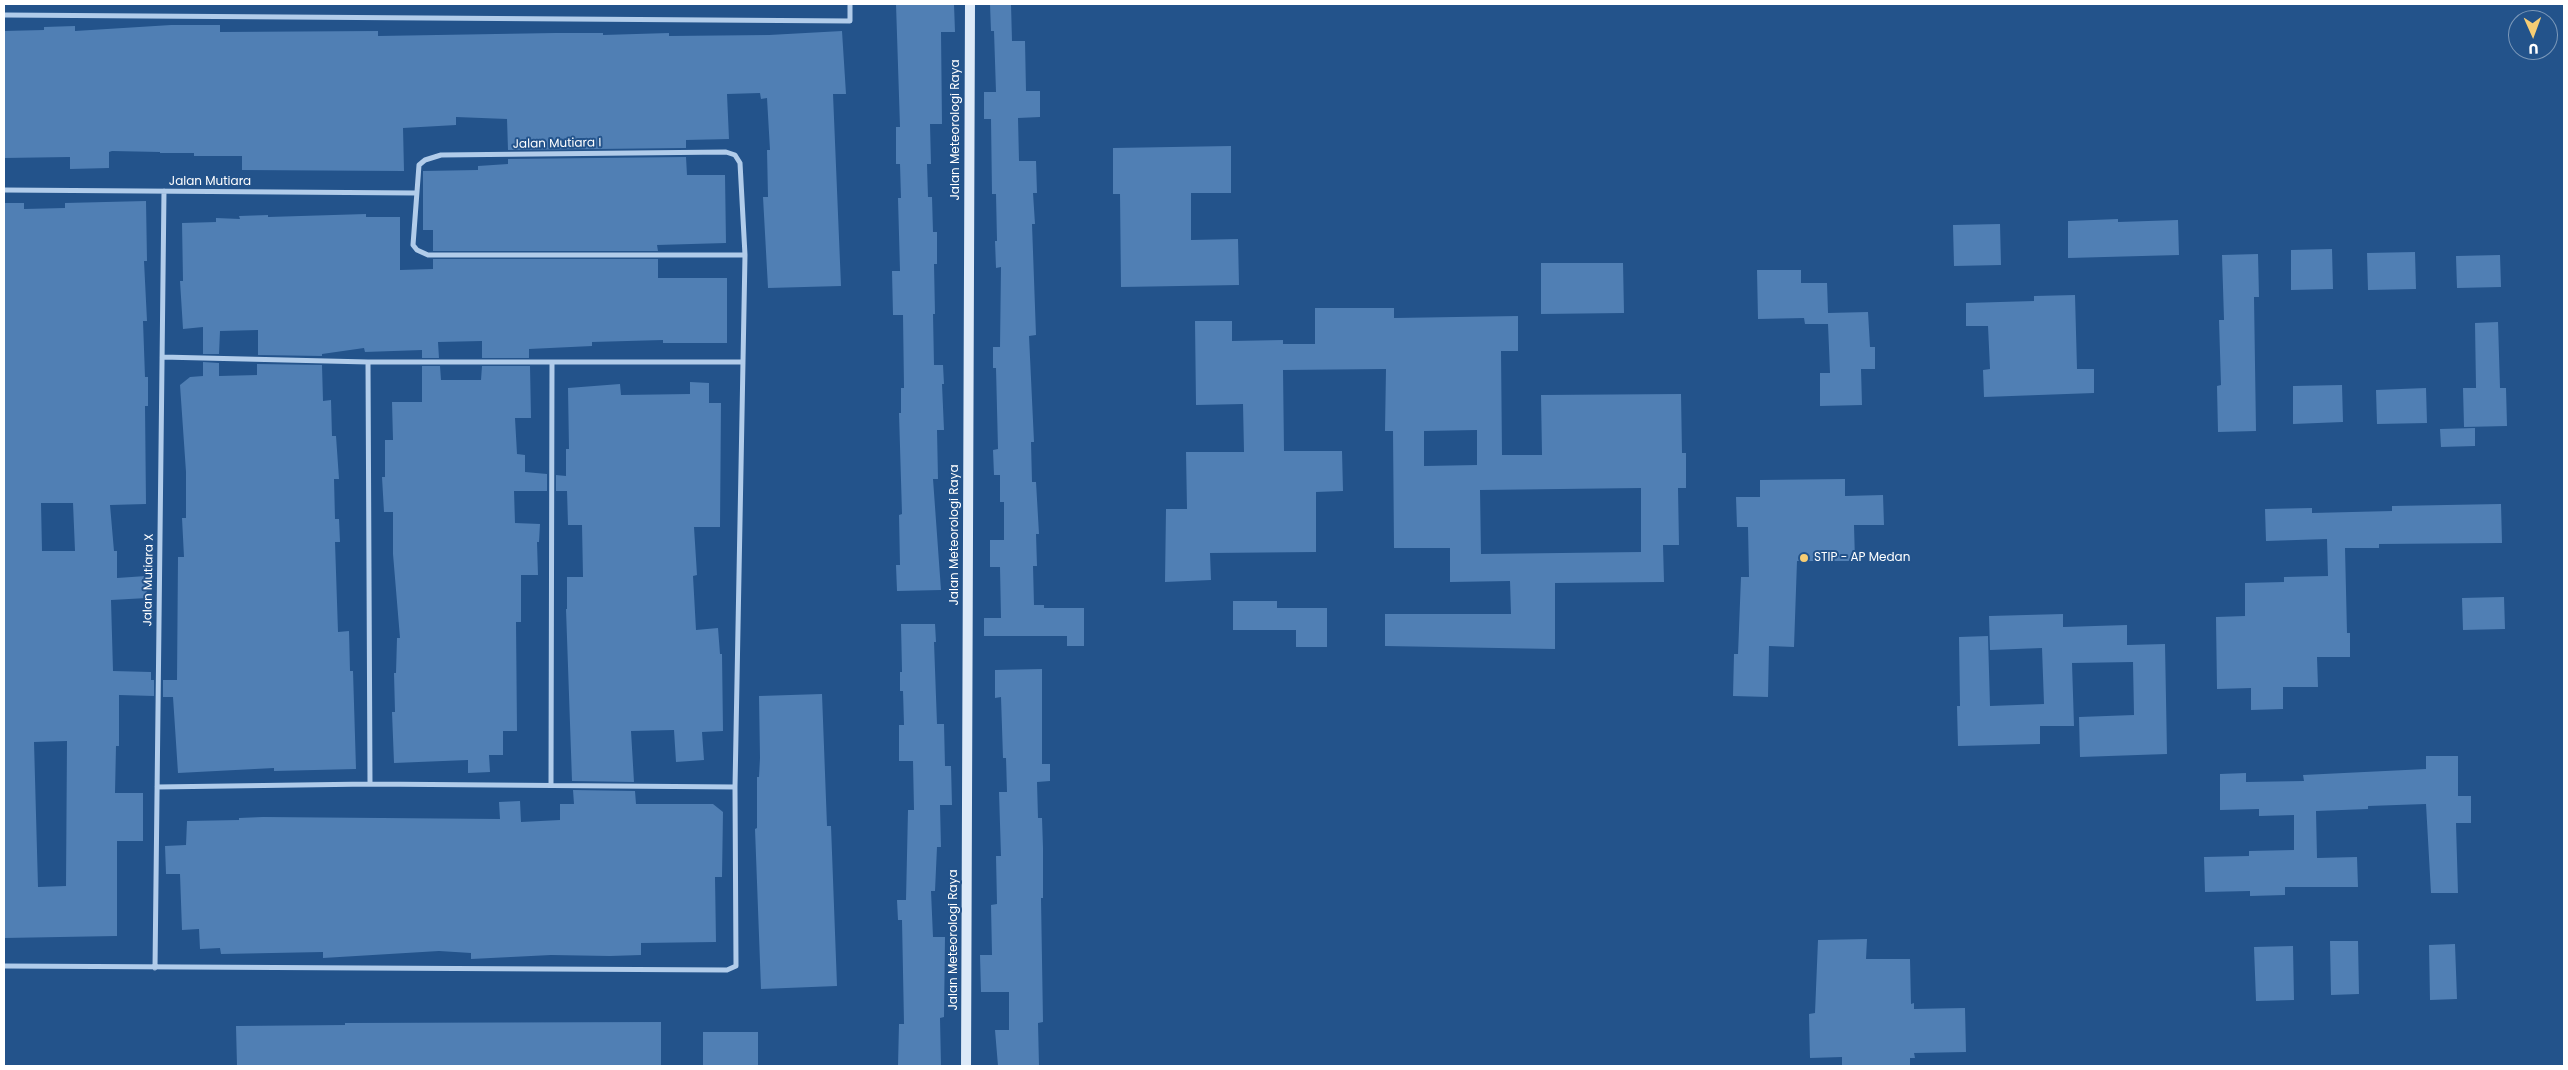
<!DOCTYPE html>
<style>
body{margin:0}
#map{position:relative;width:2568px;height:1070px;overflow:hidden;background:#23538b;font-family:Poppins,sans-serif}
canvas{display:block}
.frame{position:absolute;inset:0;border:5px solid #fff;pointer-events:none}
.north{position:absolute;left:2508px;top:10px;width:50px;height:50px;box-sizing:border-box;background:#23538b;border:1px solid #7b98b9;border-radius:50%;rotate:178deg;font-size:14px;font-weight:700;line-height:20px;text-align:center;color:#fff}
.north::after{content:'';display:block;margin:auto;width:18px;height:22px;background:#f6cd74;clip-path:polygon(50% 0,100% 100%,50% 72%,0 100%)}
</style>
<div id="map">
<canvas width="2568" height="1070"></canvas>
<div class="frame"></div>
<div class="north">U</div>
</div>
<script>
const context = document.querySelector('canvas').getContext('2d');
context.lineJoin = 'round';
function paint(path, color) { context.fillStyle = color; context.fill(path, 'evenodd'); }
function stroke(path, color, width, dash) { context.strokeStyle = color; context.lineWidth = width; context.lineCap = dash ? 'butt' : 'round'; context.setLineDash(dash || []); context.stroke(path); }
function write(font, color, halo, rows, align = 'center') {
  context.font = font + ' Poppins,sans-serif'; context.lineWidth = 4; context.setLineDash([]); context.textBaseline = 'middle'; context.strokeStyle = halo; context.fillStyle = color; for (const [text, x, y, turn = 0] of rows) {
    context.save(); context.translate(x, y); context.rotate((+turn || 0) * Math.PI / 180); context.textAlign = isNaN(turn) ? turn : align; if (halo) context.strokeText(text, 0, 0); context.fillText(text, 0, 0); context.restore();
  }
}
paint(new Path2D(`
 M 896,4 L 954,4 L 955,32 L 941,32 L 942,124 L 930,124 L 931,164 L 927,164 L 928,197 L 932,197 L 933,232 L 937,232 L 937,264 L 934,264 L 935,314 L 933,314 L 934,365 L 943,365 L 944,384 L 942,384 L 944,430 L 937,430 L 938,479 L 933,479 L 941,590 L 897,591 L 896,565 L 900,565 L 899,515 L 902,514 L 899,413 L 901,413 L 901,388 L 904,388 L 903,315 L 893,315 L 892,271 L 900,271 L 898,198 L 901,198 L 900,164 L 896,164 L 896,127 L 900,127 Z
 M 990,4 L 1011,4 L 1012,41 L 1025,41 L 1026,91 L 1040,91 L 1040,117 L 1018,118 L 1019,161 L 1036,161 L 1037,193 L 1033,193 L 1035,224 L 1032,224 L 1036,335 L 1029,336 L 1034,442 L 1031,442 L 1032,482 L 1036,482 L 1039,534 L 1036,534 L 1037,566 L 1033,566 L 1034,605 L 1044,605 L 1044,608 L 1084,608 L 1084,646 L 1067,646 L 1067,636 L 984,636 L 984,618 L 1001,618 L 1000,567 L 990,567 L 990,540 L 1004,540 L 1004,502 L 1000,502 L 1000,475 L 994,475 L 993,450 L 998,449 L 996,368 L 993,368 L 993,347 L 1000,347 L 1001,267 L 996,268 L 995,241 L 997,241 L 996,194 L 992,194 L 991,119 L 984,119 L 984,92 L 996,92 L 994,31 L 991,31 Z
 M 171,25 L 220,25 L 220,32 L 378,31 L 378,36 L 555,33 L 603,33 L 603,35 L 669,33 L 669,36 L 769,35 L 842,31 L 846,94 L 833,94 L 841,286 L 768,288 L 763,197 L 768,197 L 767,150 L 770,150 L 767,98 L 761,99 L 760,93 L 727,94 L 729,139 L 686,140 L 686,148 L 508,150 L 507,119 L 456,117 L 456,125 L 403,128 L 404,171 L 242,170 L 242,156 L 194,156 L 194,153 L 160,153 L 160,152 L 112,151 L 109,152 L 109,168 L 70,169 L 70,157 L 4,158 L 4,31 L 44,30 L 44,27 L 75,26 L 75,31 Z
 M 1231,146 L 1231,193 L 1191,193 L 1191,240 L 1238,239 L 1239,285 L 1121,287 L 1120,194 L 1113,194 L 1113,148 Z
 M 686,157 L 687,175 L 725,175 L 726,243 L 657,245 L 658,251 L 433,251 L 433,230 L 423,230 L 423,171 L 478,170 L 478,166 L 508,164 L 508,159 Z
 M 146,201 L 147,261 L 144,261 L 147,321 L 143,321 L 145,377 L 148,377 L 148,406 L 145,406 L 146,504 L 110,505 L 114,551 L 117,551 L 117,578 L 146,576 L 147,598 L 111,600 L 113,671 L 151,672 L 151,680 L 154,680 L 154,696 L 119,695 L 119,746 L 116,746 L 115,793 L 143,793 L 143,841 L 117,841 L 117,936 L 4,938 L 4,203 L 24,203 L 24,209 L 65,208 L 65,203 ZM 41,503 L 73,503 L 75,551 L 42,551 ZM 67,741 L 66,886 L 38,887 L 34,742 Z
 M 366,214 L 366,217 L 400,217 L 400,270 L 433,269 L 433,259 L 658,259 L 658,278 L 727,278 L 727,343 L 663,343 L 663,340 L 592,342 L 592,346 L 529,349 L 529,358 L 482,358 L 482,341 L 438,342 L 439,358 L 422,358 L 422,350 L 365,352 L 364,348 L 322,354 L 322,356 L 258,355 L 258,330 L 220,331 L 219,354 L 203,354 L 203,327 L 183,329 L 180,281 L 183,281 L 182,223 L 216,222 L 216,218 L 240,219 L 239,216 L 268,215 L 268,217 Z
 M 2118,219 L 2118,222 L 2178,220 L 2179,255 L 2068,258 L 2068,221 Z
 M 2000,224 L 2001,265 L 1954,266 L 1953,225 Z
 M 2332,249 L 2333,289 L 2291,290 L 2291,250 Z
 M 2415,252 L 2416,289 L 2368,290 L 2367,253 Z
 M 2258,254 L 2259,297 L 2254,297 L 2256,431 L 2218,432 L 2217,386 L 2221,385 L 2219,320 L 2224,320 L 2222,255 Z
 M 2500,255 L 2501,287 L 2457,288 L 2456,256 Z
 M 1541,263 L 1623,263 L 1624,313 L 1541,314 Z
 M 1757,270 L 1801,270 L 1801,283 L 1827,283 L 1828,313 L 1868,312 L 1870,347 L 1875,347 L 1875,369 L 1861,369 L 1862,405 L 1820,406 L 1820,373 L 1830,373 L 1828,324 L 1805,324 L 1804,318 L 1758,319 Z
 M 2075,295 L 2077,369 L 2094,369 L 2094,393 L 1984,397 L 1983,370 L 1990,369 L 1988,326 L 1966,326 L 1966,303 L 2034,301 L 2034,296 Z
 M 1315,308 L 1394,308 L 1394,318 L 1518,316 L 1518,351 L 1501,351 L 1502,455 L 1542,455 L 1541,395 L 1681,394 L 1682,453 L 1686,453 L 1686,488 L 1678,488 L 1679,545 L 1663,545 L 1664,582 L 1555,583 L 1555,649 L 1385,646 L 1385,614 L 1511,614 L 1510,581 L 1450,582 L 1450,548 L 1394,548 L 1393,431 L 1385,431 L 1386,369 L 1283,370 L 1284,451 L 1342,451 L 1343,491 L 1316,492 L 1316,552 L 1210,553 L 1211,580 L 1165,582 L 1166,509 L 1187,509 L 1186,452 L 1244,452 L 1243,404 L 1196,405 L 1195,321 L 1232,321 L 1232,341 L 1283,340 L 1283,344 L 1315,344 ZM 1477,430 L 1477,465 L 1424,466 L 1424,431 ZM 1641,488 L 1641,552 L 1481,554 L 1480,490 Z
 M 2498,322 L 2500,388 L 2506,388 L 2507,426 L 2464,427 L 2463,388 L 2476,388 L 2475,323 Z
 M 203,362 L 219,363 L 219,376 L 257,375 L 257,364 L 322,365 L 323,401 L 331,400 L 332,436 L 336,436 L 339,479 L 334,479 L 335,519 L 339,519 L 340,542 L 335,542 L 338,632 L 349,631 L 350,671 L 353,671 L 356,769 L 274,771 L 274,768 L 178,773 L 173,697 L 163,697 L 163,680 L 177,680 L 178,557 L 184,557 L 182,518 L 186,518 L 186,472 L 180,385 L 190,377 L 203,376 Z
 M 422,366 L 440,366 L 441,380 L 481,380 L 482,366 L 530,366 L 531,418 L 515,418 L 517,454 L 525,455 L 525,472 L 547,474 L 547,491 L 514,491 L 515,523 L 540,524 L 539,542 L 537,542 L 538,575 L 521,575 L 521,622 L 516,622 L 517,731 L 503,731 L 503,755 L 489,755 L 490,772 L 468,773 L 468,760 L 394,763 L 392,712 L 395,712 L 394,673 L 396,673 L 397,638 L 400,638 L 393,554 L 393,512 L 384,512 L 382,477 L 385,477 L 385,440 L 393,440 L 392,402 L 422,402 Z
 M 690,382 L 709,383 L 709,403 L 721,403 L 720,527 L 694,527 L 697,575 L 693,576 L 696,630 L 718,628 L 720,654 L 722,654 L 723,731 L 702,732 L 704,760 L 676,762 L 674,730 L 631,731 L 634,782 L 572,781 L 566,609 L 567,609 L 567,577 L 583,577 L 582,525 L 568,525 L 567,491 L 556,491 L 556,475 L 566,476 L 566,449 L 569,449 L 568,388 L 620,384 L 621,395 L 690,394 Z
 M 2342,385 L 2343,422 L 2293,424 L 2293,386 Z
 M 2426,388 L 2427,423 L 2377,424 L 2376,390 Z
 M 2475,428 L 2475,446 L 2441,447 L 2440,429 Z
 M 1845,479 L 1845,496 L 1883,495 L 1884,525 L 1854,525 L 1855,561 L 1797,561 L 1794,647 L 1769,646 L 1768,697 L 1733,696 L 1734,654 L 1738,654 L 1741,577 L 1749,577 L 1748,527 L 1737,527 L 1736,497 L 1760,497 L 1760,480 Z
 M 2501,504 L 2502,543 L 2379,544 L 2379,548 L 2345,548 L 2347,633 L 2350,633 L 2350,657 L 2317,657 L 2318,687 L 2283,687 L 2283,709 L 2251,710 L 2251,688 L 2217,689 L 2216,617 L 2245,616 L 2245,583 L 2284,582 L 2284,577 L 2328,576 L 2327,539 L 2266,541 L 2265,509 L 2312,508 L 2312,513 L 2392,511 L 2392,506 Z
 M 2504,597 L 2505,629 L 2463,630 L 2462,598 Z
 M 1233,601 L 1277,601 L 1277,608 L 1327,608 L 1327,647 L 1296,647 L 1296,630 L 1233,630 Z
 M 2063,614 L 2063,627 L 2127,625 L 2127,645 L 2165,644 L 2167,754 L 2080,757 L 2079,717 L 2134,715 L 2133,662 L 2072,663 L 2074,726 L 2040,726 L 2040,744 L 1958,746 L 1957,706 L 1960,706 L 1959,637 L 1988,636 L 1990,706 L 2044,704 L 2042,648 L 1990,650 L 1989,616 Z
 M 901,624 L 935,624 L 936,642 L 934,642 L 937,724 L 944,724 L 945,766 L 951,766 L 952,805 L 940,805 L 941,847 L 937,847 L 935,891 L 931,891 L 933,937 L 945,937 L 944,1017 L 940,1018 L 941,1066 L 898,1066 L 899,1024 L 904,1024 L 902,920 L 898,920 L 897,900 L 906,900 L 908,810 L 914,810 L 913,761 L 899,761 L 899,725 L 904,725 L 903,691 L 900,691 L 900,672 L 902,672 Z
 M 1042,669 L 1042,764 L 1050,764 L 1050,781 L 1037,782 L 1038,818 L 1042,818 L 1043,848 L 1043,898 L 1041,898 L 1043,1022 L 1038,1023 L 1039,1066 L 998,1066 L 995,1030 L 1009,1030 L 1009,992 L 981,992 L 980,955 L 992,955 L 991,905 L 997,904 L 996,856 L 1001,856 L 999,792 L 1007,792 L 1006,758 L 1003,758 L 1001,697 L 995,698 L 995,670 Z
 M 822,694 L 827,826 L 831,826 L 837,986 L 761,989 L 755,829 L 757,828 L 757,777 L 759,777 L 760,758 L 759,696 Z
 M 2426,756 L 2458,756 L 2458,796 L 2471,796 L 2471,823 L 2456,823 L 2458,893 L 2431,893 L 2426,804 L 2368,806 L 2368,809 L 2316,811 L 2317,858 L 2357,857 L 2358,887 L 2285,887 L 2285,895 L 2250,896 L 2250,891 L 2205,892 L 2204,857 L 2249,856 L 2249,851 L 2294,850 L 2294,815 L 2259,816 L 2259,809 L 2220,810 L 2220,774 L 2246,773 L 2246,782 L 2304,781 L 2303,775 L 2426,769 Z
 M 573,790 L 635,791 L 636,804 L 713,804 L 723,812 L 722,877 L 715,877 L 716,942 L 641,943 L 641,955 L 610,956 L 551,955 L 471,959 L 471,953 L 439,951 L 323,958 L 323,952 L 221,954 L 220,948 L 200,949 L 199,929 L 182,930 L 180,874 L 166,874 L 165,846 L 186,845 L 187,821 L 239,820 L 239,818 L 263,817 L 500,819 L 499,802 L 520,801 L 521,822 L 560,820 L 560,804 L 574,804 Z
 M 1867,939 L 1866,959 L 1910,959 L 1911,1004 L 1914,1003 L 1914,1009 L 1965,1008 L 1966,1052 L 1914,1053 L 1915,1058 L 1910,1058 L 1910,1066 L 1842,1066 L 1842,1057 L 1810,1058 L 1809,1014 L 1815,1013 L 1818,940 Z
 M 2330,941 L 2358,941 L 2359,994 L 2331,995 Z
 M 2455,944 L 2457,999 L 2430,1000 L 2429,945 Z
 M 2293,946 L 2294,1000 L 2256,1001 L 2254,947 Z
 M 661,1022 L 661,1066 L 237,1066 L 236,1026 L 345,1025 L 345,1023 Z
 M 703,1032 L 758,1032 L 758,1066 L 703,1066 Z`), '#507fb4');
stroke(new Path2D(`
 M 4,15 L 850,21 L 850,4
 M 4,190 L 416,193
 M 162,357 L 368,362 L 743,362
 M 368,362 L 370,784
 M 551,785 L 552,363
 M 157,787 L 370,784 L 735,787
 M 4,966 L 727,970 L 736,966 L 735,787 L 745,255 L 740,163 L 735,155 L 726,152 L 441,155 L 425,160 L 419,165 L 413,245 L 417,250 L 428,255 L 745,255
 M 155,968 L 164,191`), '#b1ccea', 5);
stroke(new Path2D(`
 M 966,1066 L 970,4`), '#dce9f8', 10);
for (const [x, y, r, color] of [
 [1804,558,5,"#f6cd74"]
]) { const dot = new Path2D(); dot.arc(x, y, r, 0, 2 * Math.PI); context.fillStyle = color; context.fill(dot); stroke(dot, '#23538b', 2); }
write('12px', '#fff', '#23538b', [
 ["Jalan Meteorologi Raya",956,130,-90],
 ["Jalan Mutiara I",557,144,-1],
 ["Jalan Mutiara",210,182],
 ["Jalan Meteorologi Raya",955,535,-90],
 ["Jalan Mutiara X",149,580,-89],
 ["Jalan Meteorologi Raya",954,940,-90]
]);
write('12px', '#fff', '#23538b', [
 ["STIP - AP Medan",1814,558]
], 'left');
</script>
